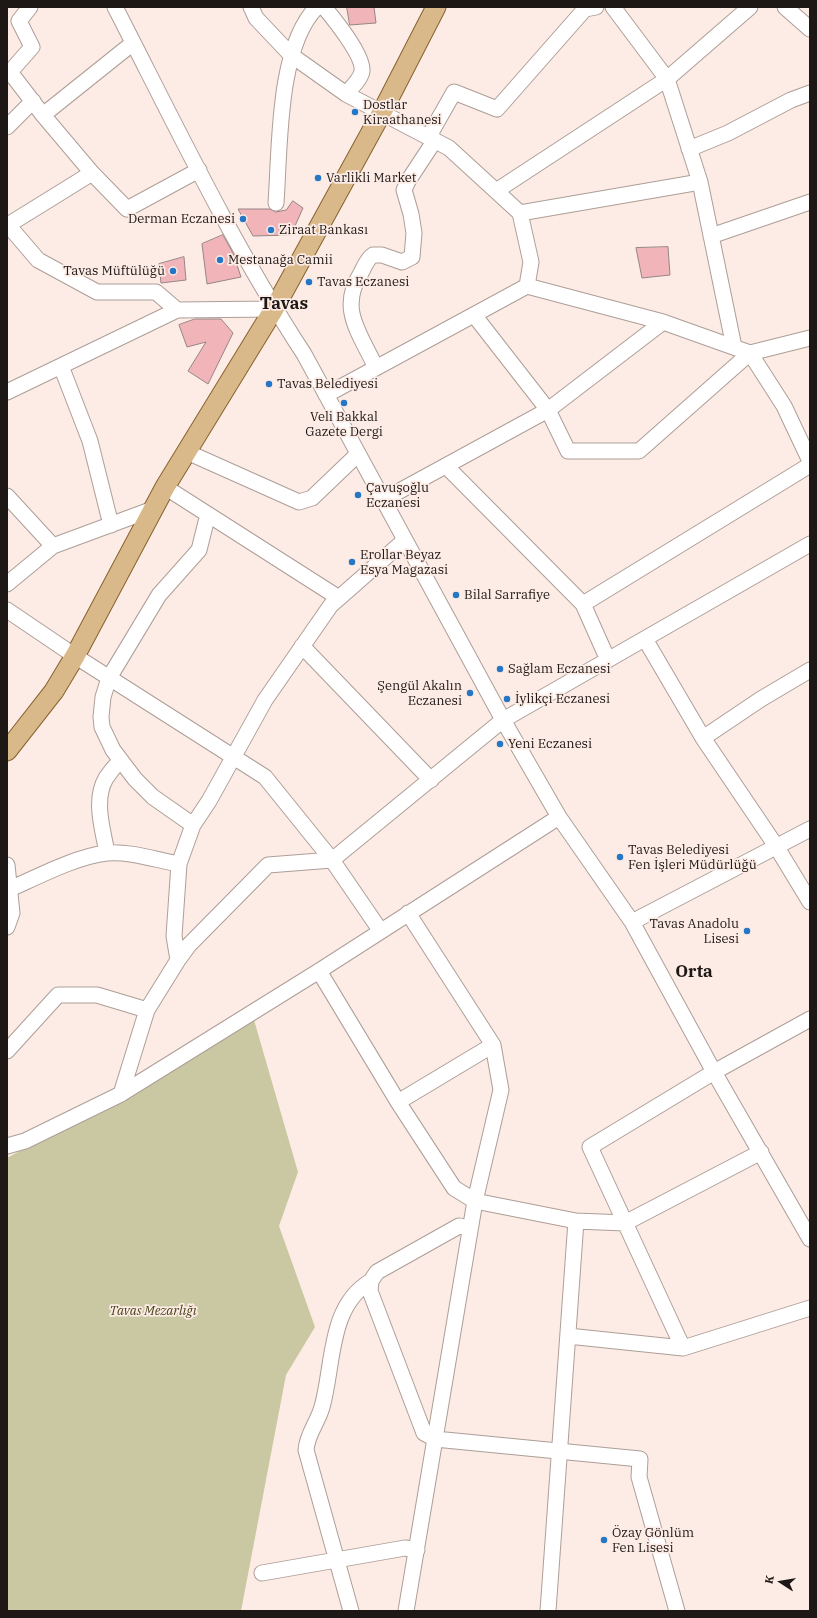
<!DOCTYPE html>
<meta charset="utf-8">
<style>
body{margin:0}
#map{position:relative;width:817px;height:1618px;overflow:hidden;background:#fdece5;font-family:"IBM Plex Serif",serif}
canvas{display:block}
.frame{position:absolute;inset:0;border:8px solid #1d1715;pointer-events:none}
.north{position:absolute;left:761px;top:1562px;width:40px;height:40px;-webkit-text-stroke:3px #fdece5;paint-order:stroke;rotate:282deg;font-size:11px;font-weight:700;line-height:16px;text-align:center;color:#1d1715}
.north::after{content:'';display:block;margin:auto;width:14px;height:18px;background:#1d1715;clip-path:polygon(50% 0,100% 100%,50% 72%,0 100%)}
</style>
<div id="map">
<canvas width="817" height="1618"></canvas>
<div class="frame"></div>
<div class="north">K</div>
</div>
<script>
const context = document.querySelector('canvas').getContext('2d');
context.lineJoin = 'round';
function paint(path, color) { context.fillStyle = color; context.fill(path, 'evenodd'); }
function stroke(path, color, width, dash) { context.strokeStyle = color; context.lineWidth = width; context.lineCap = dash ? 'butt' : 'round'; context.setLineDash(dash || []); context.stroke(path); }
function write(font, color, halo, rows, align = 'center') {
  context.font = font + ' "IBM Plex Serif",serif'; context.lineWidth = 3.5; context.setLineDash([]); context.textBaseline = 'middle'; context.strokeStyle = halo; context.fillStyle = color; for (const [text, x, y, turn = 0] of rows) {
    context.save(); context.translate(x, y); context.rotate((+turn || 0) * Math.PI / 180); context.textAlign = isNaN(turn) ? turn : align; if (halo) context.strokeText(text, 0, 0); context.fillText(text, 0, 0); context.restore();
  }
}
paint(new Path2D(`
 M 254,1020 L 298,1172 L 279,1226 L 315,1327 L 286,1375 L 241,1611 L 7,1611 L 7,1158 Z`), '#cac8a2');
const building = new Path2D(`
 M 347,7 L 374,7 L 376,23 L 350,25 Z
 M 293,201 L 303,208 L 291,235 L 253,236 L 238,209 L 270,209 L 276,212 L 286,210 Z
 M 223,235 L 233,253 L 241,277 L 207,284 L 202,244 Z
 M 668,247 L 670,275 L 642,278 L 636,248 Z
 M 184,257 L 186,280 L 161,283 L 159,264 Z
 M 195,319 L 221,319 L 233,333 L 208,384 L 188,371 L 206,342 L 187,347 L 179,325 Z`);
paint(building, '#f1b4b9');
stroke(building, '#968586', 1);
const minor = new Path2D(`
 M 30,7 L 19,21 L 32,47 L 10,72 L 43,115
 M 115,7 C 175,124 232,244 304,354 L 503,720 L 559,817 L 632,922 L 714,1072 L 810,1239
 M 251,7 L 256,18 L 291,55 L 346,94 L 449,148 L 496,191 L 667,79 L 750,7
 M 324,7 C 334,19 364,56 362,71 C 361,79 351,88 346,94
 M 613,7 L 667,79 L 700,182
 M 785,7 L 810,29
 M 7,127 L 33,101
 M 429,136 L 454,92 L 497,109 L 585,9 L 596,7
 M 689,149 L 728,133 L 791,100 L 810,93
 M 92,173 L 43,115 L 133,43
 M 496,191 L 520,213 L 531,262 L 527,286 L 663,322
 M 276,203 C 280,149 277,47 317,7
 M 520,213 L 700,182 L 734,347
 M 711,236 L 810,202
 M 177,310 L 156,292 L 97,292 L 38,260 L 8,225 L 92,173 L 127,209 L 199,170
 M 810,338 L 750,353 L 784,406 L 810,461
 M 61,366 L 90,441 L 111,525
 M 376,368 C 360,333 338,309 361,273 C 364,267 367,259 373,255 L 382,255 L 402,262 L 412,257 L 414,233 L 411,214 L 404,190 L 408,181 L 435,140
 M 7,392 L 177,310 L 274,309
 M 326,395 L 527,286
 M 187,452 L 299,502 L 312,498 L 358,454
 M 446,466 L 583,604 L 608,660
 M 165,487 L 339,598
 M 7,496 L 53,546
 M 383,500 L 548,410 L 663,322 L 750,353 L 639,451 L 568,451 L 548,410 L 474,315
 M 7,584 L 53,546 L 153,509
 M 583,604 L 810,465
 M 7,610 L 75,656 L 265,777 L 332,860 L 380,930
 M 645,639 L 703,738 L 776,846 L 810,902
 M 302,646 L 431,780
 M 703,738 L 761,699 L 810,670
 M 193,825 L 153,797 L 135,779 L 113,750 L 102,727 L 101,717 L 103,697 L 109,678 L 159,595 L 199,550 L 206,522 L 209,515
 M 107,853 C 103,830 93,800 106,778 C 110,772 115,766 120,761
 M 7,865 L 12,913 L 7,927
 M 10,889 C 37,877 77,856 107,853 C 130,851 156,860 179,864
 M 632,922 L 810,829
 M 178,960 L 174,936 L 179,864 L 193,825 L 209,801 L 265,700 L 331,605 L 405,540
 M 319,971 L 398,1102 L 454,1188 L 475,1201 L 576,1221 L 625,1223 L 761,1152
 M 810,1019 L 714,1072 L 590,1147 L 683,1348 L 810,1308
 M 7,1051 L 58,995 L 97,995 L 147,1010
 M 121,1094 L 147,1010 L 178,960 L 189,945 L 268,865 L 332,860 L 503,720 L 810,544
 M 398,1102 L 493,1045
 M 7,1146 L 25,1141 L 121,1094 L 319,971 L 559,817
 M 470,1228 L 459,1226 L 377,1272 L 371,1281 L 370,1291 L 424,1433 L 435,1439 L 640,1459 L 639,1477 L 677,1611
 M 568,1336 L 683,1348
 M 262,1573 L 405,1548 L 417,1550
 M 351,1611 L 306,1450 C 307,1434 318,1422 322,1407 C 334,1365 328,1306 371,1281
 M 406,1611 L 475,1201 L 501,1090 L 493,1045 L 408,913
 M 548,1611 L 576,1221`);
const major = new Path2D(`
 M 7,751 L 54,691 L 75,656 L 165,487 L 274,309 L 382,112 L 436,7`);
stroke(minor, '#ad9e97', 17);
stroke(major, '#87622e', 21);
stroke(minor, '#fff', 15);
stroke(major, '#d9b989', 19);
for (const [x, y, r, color] of [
 [355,112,4,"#2577c6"],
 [318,178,4,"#2577c6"],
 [243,219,4,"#2577c6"],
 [271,230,4,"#2577c6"],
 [220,260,4,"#2577c6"],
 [173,271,4,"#2577c6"],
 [309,282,4,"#2577c6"],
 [269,384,4,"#2577c6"],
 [344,403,4,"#2577c6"],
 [358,495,4,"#2577c6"],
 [352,562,4,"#2577c6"],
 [456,595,4,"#2577c6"],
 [500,669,4,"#2577c6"],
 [470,693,4,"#2577c6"],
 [507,699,4,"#2577c6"],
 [500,744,4,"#2577c6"],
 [620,857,4,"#2577c6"],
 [747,931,4,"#2577c6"],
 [604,1540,4,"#2577c6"]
]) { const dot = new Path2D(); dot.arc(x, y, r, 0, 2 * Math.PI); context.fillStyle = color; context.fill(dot); stroke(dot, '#fdece5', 1.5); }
write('13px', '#1d1715', '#fdece5', [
 ["Dostlar",363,105],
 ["Kiraathanesi",363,120],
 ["Varlikli Market",326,178],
 ["Derman Eczanesi",235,219,"right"],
 ["Ziraat Bankası",279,230],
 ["Mestanağa Camii",228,260],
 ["Tavas Müftülüğü",165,271,"right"],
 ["Tavas Eczanesi",317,282],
 ["Tavas Belediyesi",277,384],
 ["Veli Bakkal",344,417,"center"],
 ["Gazete Dergi",344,432,"center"],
 ["Çavuşoğlu",366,488],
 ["Eczanesi",366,503],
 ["Erollar Beyaz",360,555],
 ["Esya Magazasi",360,570],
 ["Bilal Sarrafiye",464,595],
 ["Sağlam Eczanesi",508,669],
 ["Şengül Akalın",462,686,"right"],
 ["Eczanesi",462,701,"right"],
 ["İylikçi Eczanesi",515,699],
 ["Yeni Eczanesi",508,744],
 ["Tavas Belediyesi",628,850],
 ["Fen İşleri Müdürlüğü",628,865],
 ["Tavas Anadolu",739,924,"right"],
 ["Lisesi",739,939,"right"],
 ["Özay Gönlüm",612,1533],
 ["Fen Lisesi",612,1548]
], 'left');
write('italic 13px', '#454217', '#fdece5', [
 ["Tavas Mezarlığı",153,1311]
]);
write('bold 17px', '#1d1715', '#fdece5', [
 ["Tavas",284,304],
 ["Orta",694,972]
]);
</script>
